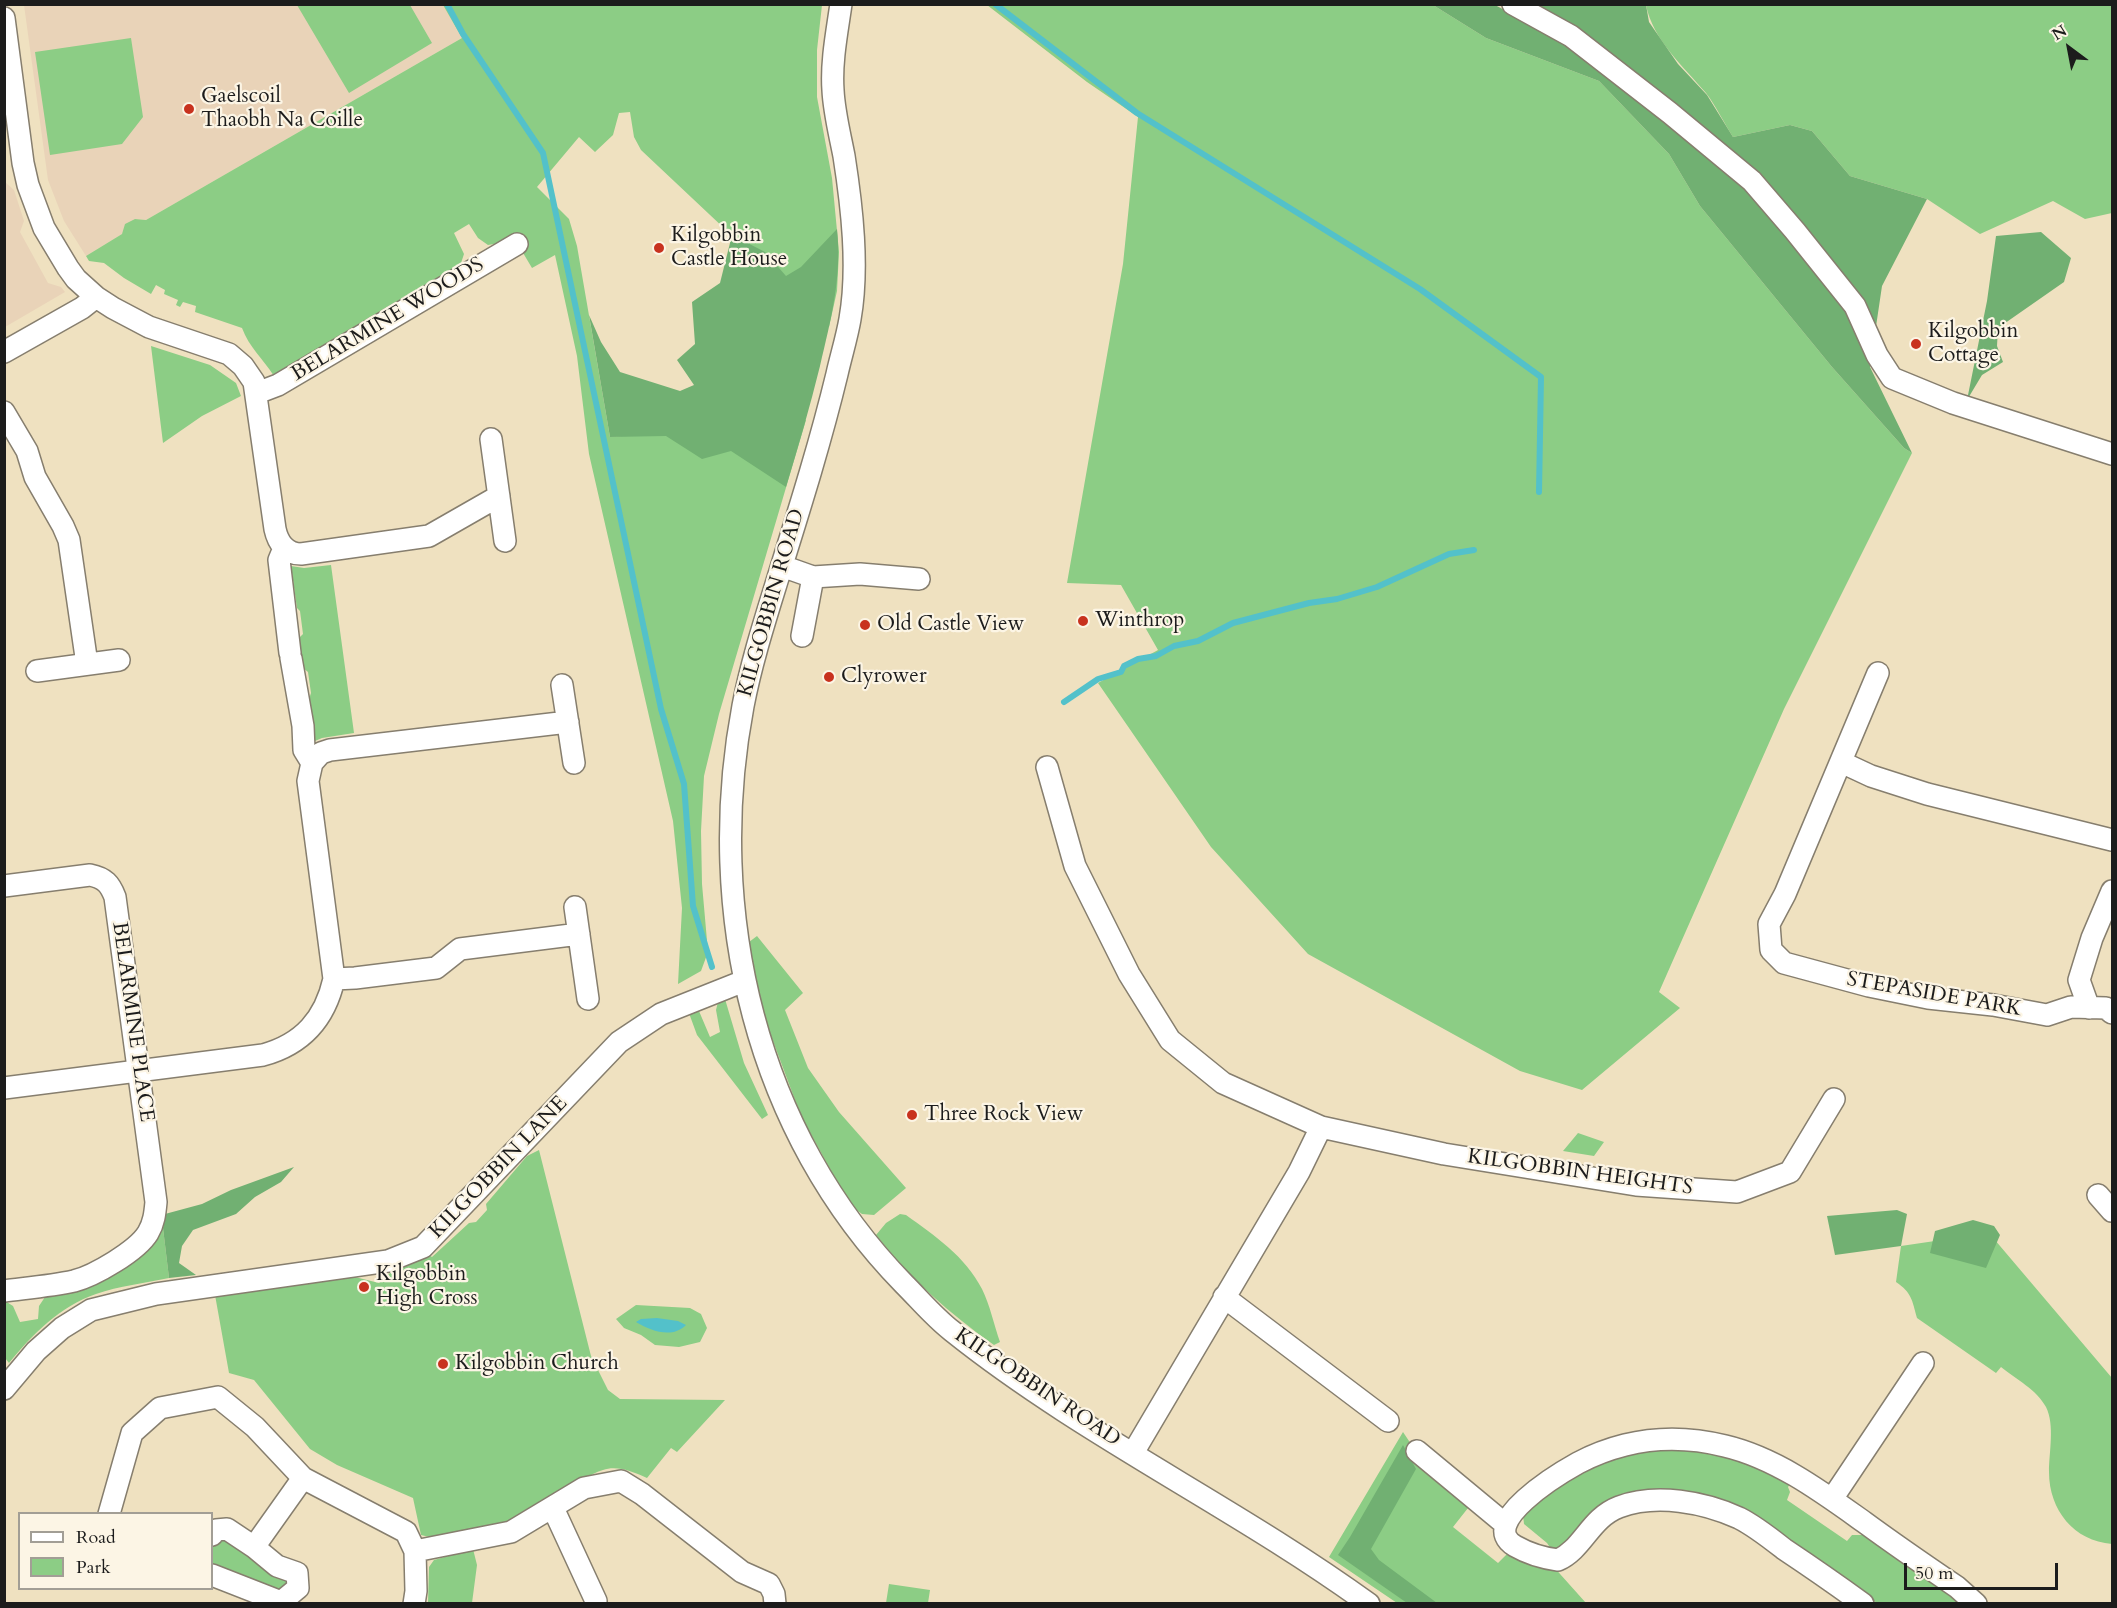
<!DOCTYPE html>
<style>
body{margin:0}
#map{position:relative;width:2117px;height:1608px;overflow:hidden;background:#efe1c0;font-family:Cardo,serif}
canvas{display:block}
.frame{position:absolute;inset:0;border:6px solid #1c1c1c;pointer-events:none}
.legend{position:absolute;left:18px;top:1512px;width:195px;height:78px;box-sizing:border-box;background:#fcf5e5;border:2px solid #a29e95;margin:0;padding:8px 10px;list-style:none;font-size:18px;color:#1c1c1c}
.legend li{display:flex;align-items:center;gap:12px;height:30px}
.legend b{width:30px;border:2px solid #a29e95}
.north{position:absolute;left:2039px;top:18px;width:60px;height:60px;-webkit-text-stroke:4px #fcf5e5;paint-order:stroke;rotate:328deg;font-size:16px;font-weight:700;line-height:24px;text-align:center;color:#1c1c1c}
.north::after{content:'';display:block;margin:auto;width:21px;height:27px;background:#1c1c1c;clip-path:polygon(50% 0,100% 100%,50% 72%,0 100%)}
.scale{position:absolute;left:1904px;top:1563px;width:154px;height:27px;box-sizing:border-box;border:3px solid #1c1c1c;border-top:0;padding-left:8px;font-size:18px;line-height:21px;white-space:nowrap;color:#1c1c1c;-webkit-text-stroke:4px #fcf5e5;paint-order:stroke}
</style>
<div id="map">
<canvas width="2117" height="1608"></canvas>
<div class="frame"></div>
<ul class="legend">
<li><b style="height:8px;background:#fff"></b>Road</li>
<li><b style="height:16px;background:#8ccd85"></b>Park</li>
</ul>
<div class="north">N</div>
<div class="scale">50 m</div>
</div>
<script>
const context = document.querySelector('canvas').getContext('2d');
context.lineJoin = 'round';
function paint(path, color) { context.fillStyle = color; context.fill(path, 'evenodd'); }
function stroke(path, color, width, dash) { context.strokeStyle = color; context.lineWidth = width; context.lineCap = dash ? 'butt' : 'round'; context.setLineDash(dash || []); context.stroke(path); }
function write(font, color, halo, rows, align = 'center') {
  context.font = font + ' Cardo,serif'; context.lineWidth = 4.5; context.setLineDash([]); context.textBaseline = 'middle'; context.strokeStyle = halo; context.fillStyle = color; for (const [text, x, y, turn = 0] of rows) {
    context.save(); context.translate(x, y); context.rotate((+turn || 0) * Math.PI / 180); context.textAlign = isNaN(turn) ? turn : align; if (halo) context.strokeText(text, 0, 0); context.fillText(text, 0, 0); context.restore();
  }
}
paint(new Path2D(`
 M 24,5 L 443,5 L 462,38 L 146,220 L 135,219 L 122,234 L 86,256 L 64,221 L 48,180 Z
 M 5,182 L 14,190 L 24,221 L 20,232 L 48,283 L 61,287 L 65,292 L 5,327 Z`), '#e9d3b8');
paint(new Path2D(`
 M 297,5 L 410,5 L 432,43 L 349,93 Z
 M 443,5 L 822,5 L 817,50 L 817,97 L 832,178 L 839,252 L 837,291 L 829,327 L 641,150 L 634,137 L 630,112 L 619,113 L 613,135 L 595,152 L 579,137 L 537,187 L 569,219 L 577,246 L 610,437 L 806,420 L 719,714 L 704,776 L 701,831 L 702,884 L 708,952 L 701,971 L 678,984 L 682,908 L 673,821 L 589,454 L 577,356 L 555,255 L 532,268 L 513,236 L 500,243 L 488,245 L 478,238 L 469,224 L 454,233 L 464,254 L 460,266 L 274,376 C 263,359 249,347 242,328 L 195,312 L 196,306 L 183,302 L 180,307 L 176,305 L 178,300 L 164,294 L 165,290 L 156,285 L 151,294 L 124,278 L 104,263 L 89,261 L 86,256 L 122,234 L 125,224 L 135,219 L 146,220 L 462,38 Z
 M 987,5 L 1433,5 L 1486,38 L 1599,81 L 1669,154 L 1700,206 L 1832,367 L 1904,448 L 1912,453 L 1784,709 L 1659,992 L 1680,1008 L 1582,1090 L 1520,1071 L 1308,954 L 1211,847 L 1098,683 L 1158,650 L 1121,585 L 1067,583 L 1123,264 L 1138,117 L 1087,82 Z
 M 1646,5 L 2112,5 L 2112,213 L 2085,219 L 2053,201 L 1980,234 L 1927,199 L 1850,176 L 1812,131 L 1790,125 L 1733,137 C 1724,123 1716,106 1706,93 C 1683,66 1653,40 1646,5 Z
 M 131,38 L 143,117 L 122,144 L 50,155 L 35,52 Z
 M 151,346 L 210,365 L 236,383 L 241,396 L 202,416 L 163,443 Z
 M 331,565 L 354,733 L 322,738 L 315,741 L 309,699 L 311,693 L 308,672 L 303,668 L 299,638 L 303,634 L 300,611 L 297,608 L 291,566 L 304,568 Z
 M 757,936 L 803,993 L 785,1010 L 808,1068 L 839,1112 L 906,1188 L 874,1215 L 862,1214 L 855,1209 L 837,1182 L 801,1116 L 764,1017 L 749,942 Z
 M 725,999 L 744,1063 L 768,1115 L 762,1119 L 697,1035 L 686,1005 L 696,1004 L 710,1037 L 720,1032 L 716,1010 L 718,1002 Z
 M 1578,1133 L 1604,1142 L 1594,1156 L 1563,1151 Z
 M 539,1150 L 591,1356 L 608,1390 L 620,1399 L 725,1400 L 677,1452 L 671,1448 L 647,1478 C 634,1472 617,1465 603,1470 C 589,1474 575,1486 563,1493 C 525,1516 466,1547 421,1535 L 413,1498 L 337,1465 L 310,1449 L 254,1380 L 229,1373 L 215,1295 L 347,1275 L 379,1283 L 392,1271 L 427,1254 L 432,1257 L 469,1223 L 476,1222 L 487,1210 L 486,1204 L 527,1156 Z
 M 900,1214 L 906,1215 C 935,1236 965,1256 982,1289 C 990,1305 994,1325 1000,1342 L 994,1345 C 950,1314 909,1278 876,1235 L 886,1223 Z
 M 163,1228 L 169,1278 C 145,1283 119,1286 96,1294 C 60,1306 32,1335 9,1363 L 5,1358 L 5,1301 L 13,1306 L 20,1322 L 38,1319 L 39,1306 L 45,1297 C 86,1276 141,1275 163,1228 Z
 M 1989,1233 L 2112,1378 L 2112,1544 C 2074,1541 2049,1510 2049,1472 C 2049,1452 2055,1425 2046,1407 C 2037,1390 2016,1379 2001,1367 L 1996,1373 L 1917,1318 C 1912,1300 1912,1293 1896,1282 L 1901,1246 Z
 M 636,1305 L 690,1308 L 701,1314 L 707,1328 L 700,1342 L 679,1347 L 655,1345 L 641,1335 L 624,1328 L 616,1319 Z
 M 1403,1432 L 1423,1462 L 1453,1485 L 1468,1508 L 1453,1527 L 1498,1563 L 1508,1553 L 1552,1565 L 1586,1603 L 1397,1603 L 1329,1557 Z
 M 1669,1447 L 1708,1450 L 1744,1459 L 1790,1484 L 1788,1487 L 1790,1492 L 1787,1500 L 1847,1541 L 1852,1535 L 1864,1535 L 1949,1593 L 1961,1603 L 1877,1603 L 1759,1520 L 1663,1493 L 1557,1549 L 1551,1549 L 1547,1543 L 1524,1524 L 1523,1515 L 1547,1492 L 1604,1460 L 1633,1451 Z
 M 220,1540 L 228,1541 L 288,1580 L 289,1586 L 285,1592 L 270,1589 L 219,1569 L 212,1564 L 212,1546 Z
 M 473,1549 L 477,1565 L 472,1603 L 428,1604 L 429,1567 L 434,1560 Z
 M 889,1584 L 930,1590 L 928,1603 L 886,1603 Z`), '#8ccd85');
paint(new Path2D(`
 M 1433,5 L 1495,5 L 1510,13 L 1516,5 L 1646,5 L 1649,22 L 1678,64 L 1707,95 L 1733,137 L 1790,125 L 1812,131 L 1850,176 L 1927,199 L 1882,286 L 1870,367 L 1912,453 L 1904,448 L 1832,367 L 1700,206 L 1669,154 L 1599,81 L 1486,38 Z
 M 837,229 C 842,278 831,319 820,366 C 810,407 798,447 786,487 L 731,451 L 702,459 L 666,436 L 610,437 L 589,315 L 601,342 L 620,372 L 680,391 L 694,385 L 677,360 L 695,344 L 692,302 L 720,283 L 732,235 L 765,252 L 786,276 L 801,267 Z
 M 2041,232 L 2071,258 L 2064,282 L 1998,328 L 1997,346 L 2003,362 L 1982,375 L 1967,400 L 1987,301 L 1996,236 Z
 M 294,1167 L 281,1182 L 255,1197 L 236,1214 L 193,1230 L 182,1246 L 179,1263 L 196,1275 L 169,1278 L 163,1228 L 165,1214 L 202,1204 L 231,1190 Z
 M 1897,1210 L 1907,1214 L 1901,1246 L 1835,1255 L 1827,1216 Z
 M 1973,1220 L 1994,1226 L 2000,1235 L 1986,1268 L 1930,1253 L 1935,1231 Z
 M 1403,1445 L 1416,1469 L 1371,1549 L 1379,1560 L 1437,1603 L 1407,1603 L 1338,1555 L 1350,1537 Z`), '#71b072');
paint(new Path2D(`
 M 657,1318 L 678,1321 L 686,1325 C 672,1339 651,1331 636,1322 L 641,1319 Z`), '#53c1ca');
stroke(new Path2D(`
 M 447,4 L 463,34 L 543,153 L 661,709 L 684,784 L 693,906 L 712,967
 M 995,4 L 1137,113 L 1420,289 L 1541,377 L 1539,492
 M 1064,702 L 1098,679 L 1121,672 L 1124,666 L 1138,659 L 1156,656 L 1174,646 L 1198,641 L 1233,623 L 1309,603 L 1337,599 L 1377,587 L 1449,554 L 1474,550`), '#53c1ca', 6);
const minor = new Path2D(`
 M 841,4 C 837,32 831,62 833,90 C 834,112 840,135 844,156 C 852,207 859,268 850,319 C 847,337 841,356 837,374 C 821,440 801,504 781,568 C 767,614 752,659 743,706 C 704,912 756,1133 904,1284 C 920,1300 934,1317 952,1331 C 1082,1435 1234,1506 1369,1604
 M 1513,4 L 1571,36 L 1670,113 L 1752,181 L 1795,231 L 1855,306 L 1877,355 L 1892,378 L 1953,403 L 2112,454
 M 4,18 L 23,163 L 28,185 L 44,228 L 68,268 L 76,279 L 96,297 L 113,308 L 149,327 L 229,354 L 243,366 L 254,382 L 275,529 C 278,543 286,554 301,554 L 429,536 L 499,496
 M 4,352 L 82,308 L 96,297
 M 257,393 L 278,385 L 517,244
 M 4,412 L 27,451 L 35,477 L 63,526 L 69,540 L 87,664
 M 491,439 L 505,541
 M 284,548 L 279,560 L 290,653
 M 782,566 L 813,577 L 860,574 L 919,579
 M 802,636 L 813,577
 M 37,671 L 119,660
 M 1878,673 L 1785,894 L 1769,924 L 1771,950 L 1784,963 L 1869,986 L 1928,998 L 1993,1005 L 2047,1015 L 2071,1007 L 2106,1008 L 2112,1013
 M 562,685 L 574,763
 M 1841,762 L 1871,776 L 1927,794 L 2112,840
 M 312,763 L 321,753 L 330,750 L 568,722
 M 1047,767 L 1075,866 L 1129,974 L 1170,1040 L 1223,1083 L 1321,1127 L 1444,1154 L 1636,1185 L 1737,1192 L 1790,1172 L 1834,1099
 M 4,886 L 90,875 C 105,878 110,884 115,897 L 156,1202 C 155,1213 154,1223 148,1233 C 137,1251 94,1276 74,1281 C 51,1286 27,1288 4,1291
 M 575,907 L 588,999
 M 334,979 L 355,978 L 436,968 L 460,949 L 579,934
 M 2089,1008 L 2079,980 L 2092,938 L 2112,891
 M 4,1088 L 263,1055 C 303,1044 325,1019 334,979 L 308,781 L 312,763 L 304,750 L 303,726 L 291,658
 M 2098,1195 L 2112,1211
 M 1224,1297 L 1388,1421
 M 4,1389 L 36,1351 L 62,1328 L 91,1310 L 156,1294 L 388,1261 L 423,1247 L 619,1042 L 661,1014 L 744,981
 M 1417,1451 L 1505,1524
 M 1133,1453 L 1299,1172 L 1321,1127
 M 1832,1499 L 1923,1363
 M 553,1508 L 596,1601
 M 109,1514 L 132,1433 L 160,1408 L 218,1397 L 255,1427 L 303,1478 L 406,1532 L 415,1551 L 511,1532 L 584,1488 L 621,1481 L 642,1494 L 742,1572 L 769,1584 L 774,1594 L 775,1604
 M 212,1535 L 216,1530 L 227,1529 L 254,1547 L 277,1566 L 297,1573 L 298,1588 L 281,1602 L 212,1575
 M 254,1547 L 303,1478
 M 414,1604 L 416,1591 L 415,1551
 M 1863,1604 C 1837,1585 1811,1567 1784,1549 C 1770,1538 1755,1526 1739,1518 C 1704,1502 1656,1493 1619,1507 C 1590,1518 1583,1549 1558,1560 C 1542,1558 1529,1554 1515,1546 C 1476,1523 1560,1473 1578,1463 C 1593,1455 1609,1449 1625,1445 C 1657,1437 1693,1438 1725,1446 C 1776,1458 1822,1492 1864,1522 C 1894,1544 1926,1566 1957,1587 L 1976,1604`);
stroke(minor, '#867e6e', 24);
stroke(minor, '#fff', 21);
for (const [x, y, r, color] of [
 [189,109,6,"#c8321e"],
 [659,248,6,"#c8321e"],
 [1916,344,6,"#c8321e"],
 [1083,621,6,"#c8321e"],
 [865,625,6,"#c8321e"],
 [829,677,6,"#c8321e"],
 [912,1115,6,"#c8321e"],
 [364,1287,6,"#c8321e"],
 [443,1364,6,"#c8321e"]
]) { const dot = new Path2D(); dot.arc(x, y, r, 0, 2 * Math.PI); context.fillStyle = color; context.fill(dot); stroke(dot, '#fcf5e5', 2); }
write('21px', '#1c1c1c', '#fcf5e5', [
 ["Gaelscoil",201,97],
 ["Thaobh Na Coille",201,121],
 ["Kilgobbin",671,236],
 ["Castle House",671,260],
 ["Kilgobbin",1928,332],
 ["Cottage",1928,356],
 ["Winthrop",1095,621],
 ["Old Castle View",877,625],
 ["Clyrower",841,677],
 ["Three Rock View",924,1115],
 ["Kilgobbin",376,1275],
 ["High Cross",376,1299],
 ["Kilgobbin Church",455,1364]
], 'left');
write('21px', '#1c1c1c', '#fcf5e5', [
 ["BELARMINE WOODS",388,320,-31],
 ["KILGOBBIN ROAD",772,603,-74],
 ["STEPASIDE PARK",1934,995,10],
 ["BELARMINE PLACE",132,1022,82],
 ["KILGOBBIN LANE",499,1168,-46],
 ["KILGOBBIN HEIGHTS",1580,1173,8],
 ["KILGOBBIN ROAD",1037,1388,34]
]);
</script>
